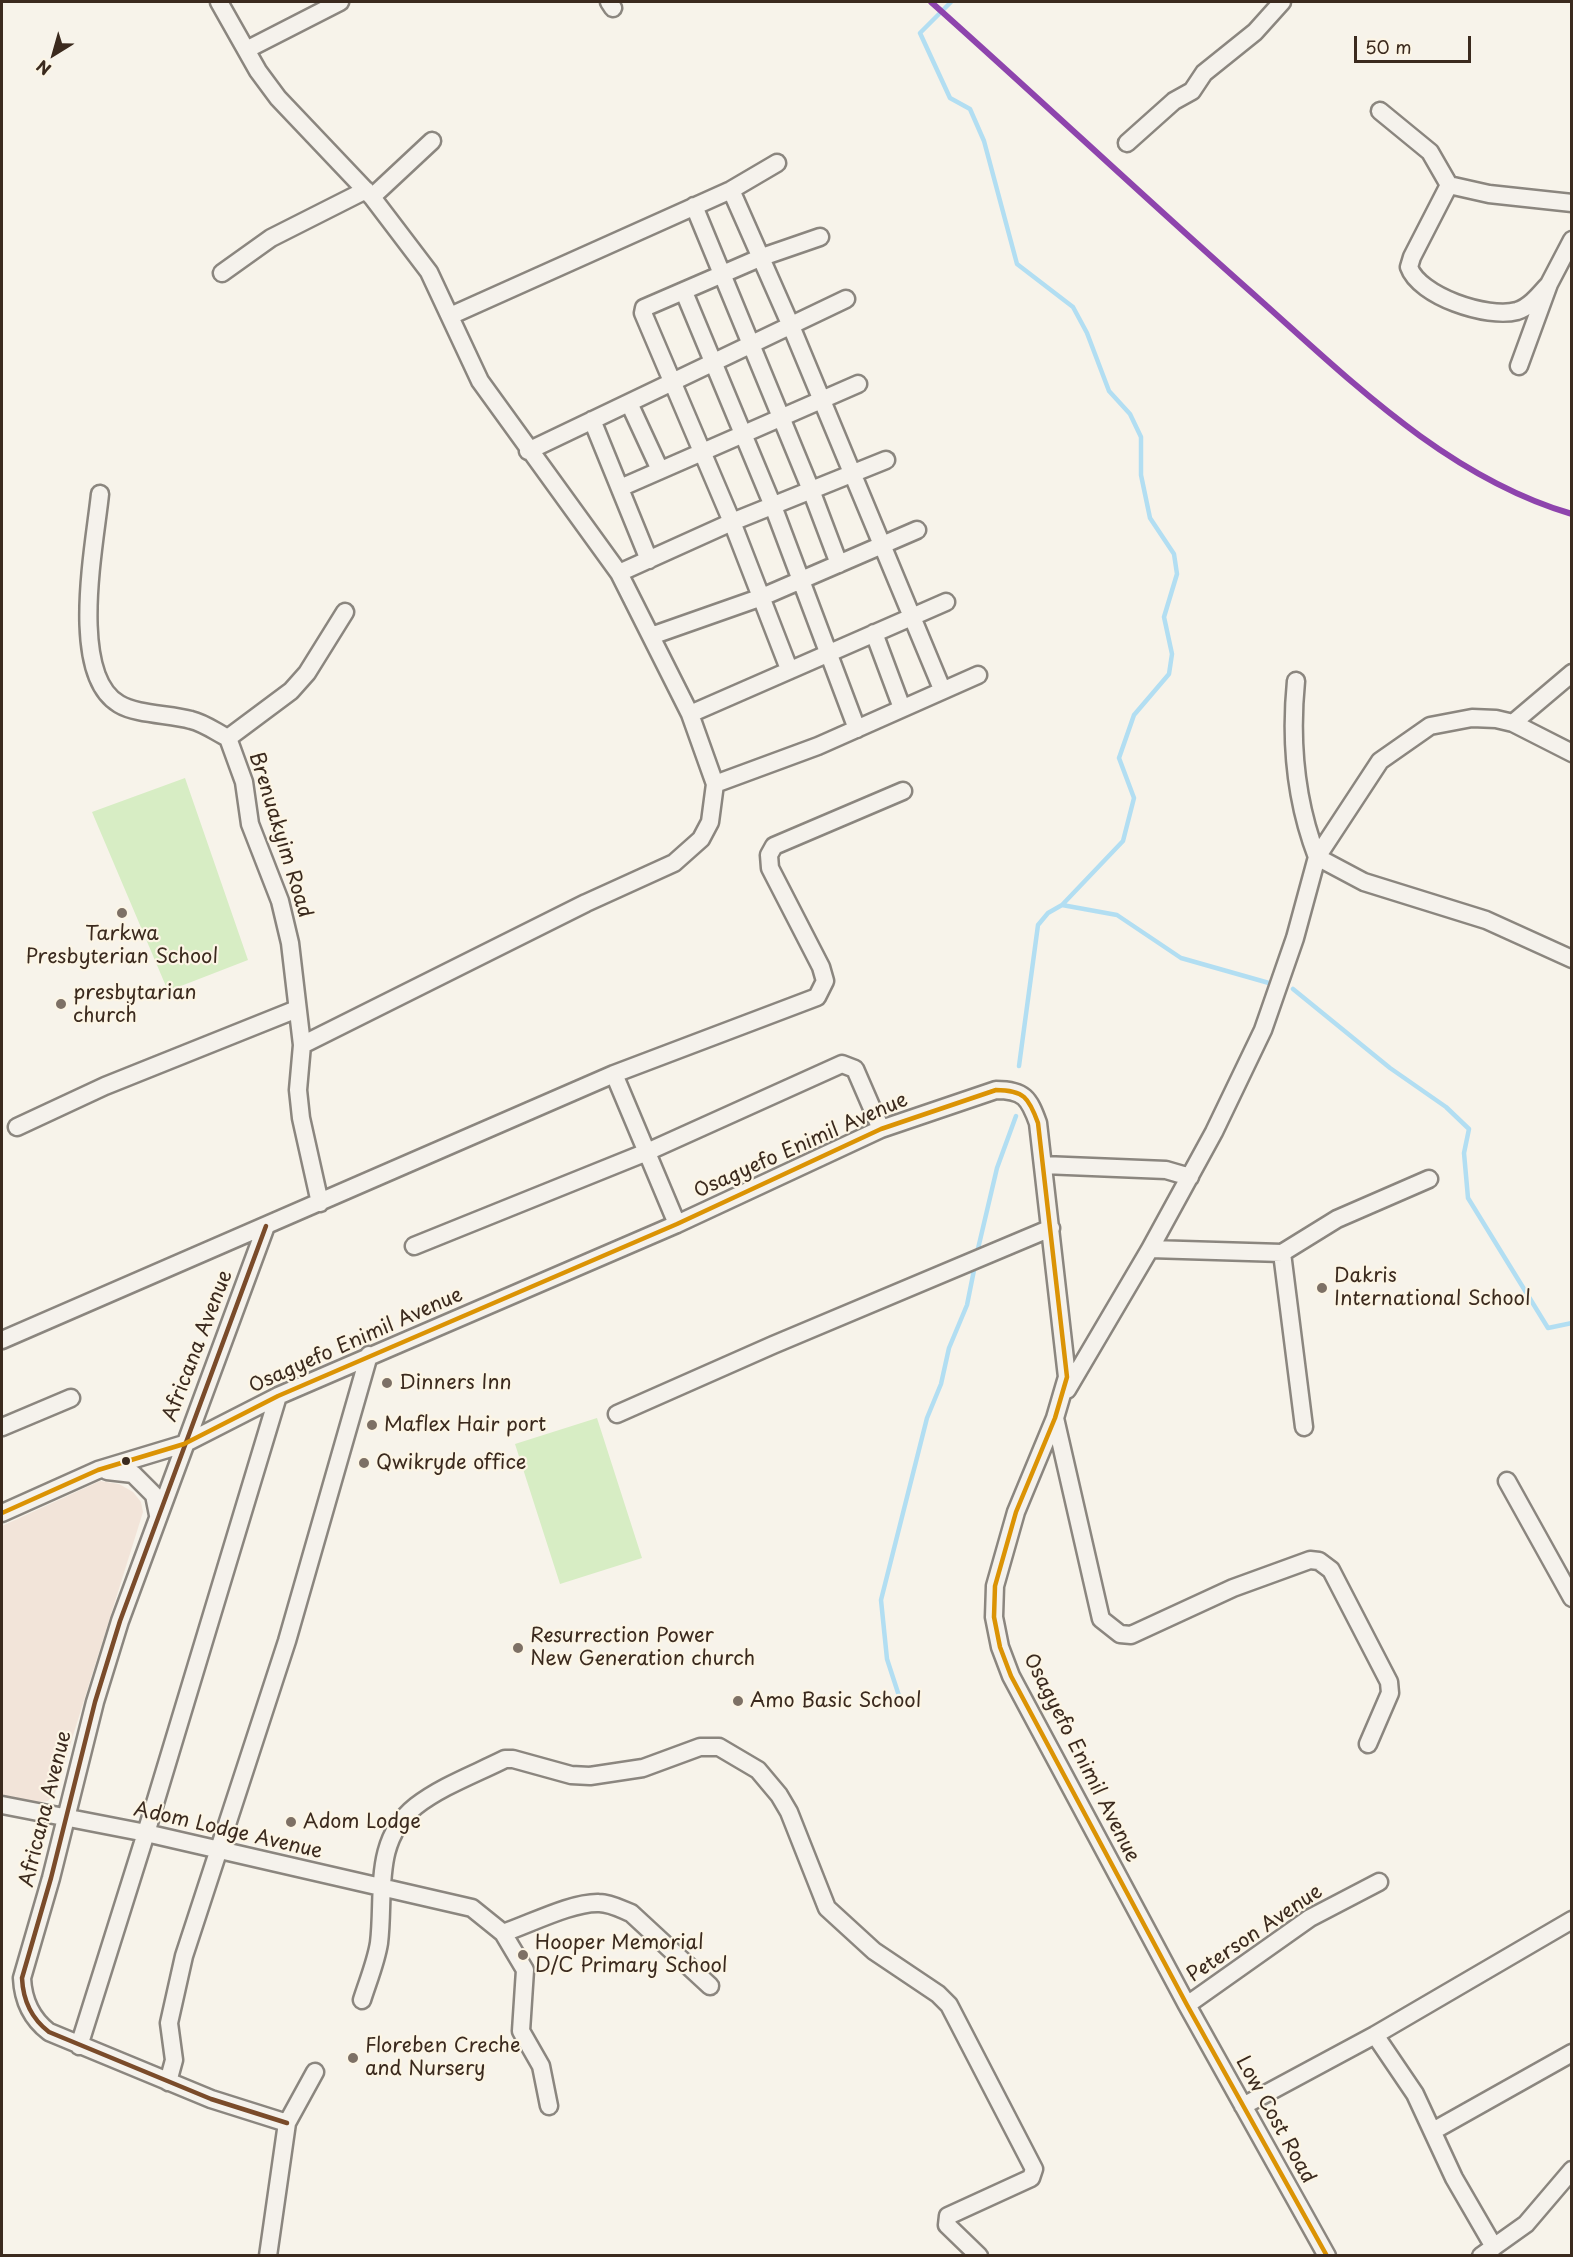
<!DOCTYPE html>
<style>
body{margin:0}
#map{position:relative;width:1573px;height:2257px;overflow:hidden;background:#f7f3ea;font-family:"Playpen Sans",sans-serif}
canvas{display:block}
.frame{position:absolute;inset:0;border:3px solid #3b2a1e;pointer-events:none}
.north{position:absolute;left:24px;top:24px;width:60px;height:60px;-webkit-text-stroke:4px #fcf5e5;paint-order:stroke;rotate:217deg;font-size:16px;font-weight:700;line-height:24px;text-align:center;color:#3b2a1e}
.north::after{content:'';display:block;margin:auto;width:21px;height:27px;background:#3b2a1e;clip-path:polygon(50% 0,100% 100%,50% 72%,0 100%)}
.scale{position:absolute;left:1354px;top:36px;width:117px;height:27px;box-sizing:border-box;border:3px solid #3b2a1e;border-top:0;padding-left:8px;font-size:18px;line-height:21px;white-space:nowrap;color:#3b2a1e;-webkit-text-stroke:4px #fcf5e5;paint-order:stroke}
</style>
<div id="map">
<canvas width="1573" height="2257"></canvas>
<div class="frame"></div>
<div class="north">N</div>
<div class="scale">50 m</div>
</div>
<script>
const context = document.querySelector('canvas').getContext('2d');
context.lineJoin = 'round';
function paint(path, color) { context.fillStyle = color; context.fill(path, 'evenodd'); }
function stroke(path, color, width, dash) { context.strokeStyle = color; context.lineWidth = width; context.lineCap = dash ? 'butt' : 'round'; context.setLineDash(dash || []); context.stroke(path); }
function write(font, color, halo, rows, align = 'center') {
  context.font = font + ' "Playpen Sans",sans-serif'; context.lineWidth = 4.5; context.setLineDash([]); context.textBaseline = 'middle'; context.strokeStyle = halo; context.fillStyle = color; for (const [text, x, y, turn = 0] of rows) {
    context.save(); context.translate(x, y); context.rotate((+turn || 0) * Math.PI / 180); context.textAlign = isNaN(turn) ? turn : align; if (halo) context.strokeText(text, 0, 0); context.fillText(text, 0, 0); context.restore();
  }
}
paint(new Path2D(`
 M 100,1481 L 119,1484 L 133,1492 L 141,1502 L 143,1512 L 55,1793 L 48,1801 L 27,1804 L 2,1797 L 2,1526 Z`), '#f2e4d9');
paint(new Path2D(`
 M 185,778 L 248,960 L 168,991 L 92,812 Z
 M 597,1418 L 642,1558 L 560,1584 L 515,1444 Z`), '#d7edc4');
stroke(new Path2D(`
 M 951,2 L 920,33 L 950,98 L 970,109 L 984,141 L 1017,264 L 1073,307 L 1087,333 L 1109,391 L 1130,414 L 1141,437 L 1141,475 L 1150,518 L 1174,554 L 1177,574 L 1164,617 L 1172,654 L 1169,674 L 1134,715 L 1119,758 L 1134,798 L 1123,841 L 1062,905 L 1048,913 L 1038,925 L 1019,1066
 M 1062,905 L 1117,915 L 1181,958 L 1269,983
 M 1293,989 L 1390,1068 L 1446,1107 L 1469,1129 L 1464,1153 L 1468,1198 L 1548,1328 L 1572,1323
 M 977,1253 L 997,1168 L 1016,1116
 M 901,1702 L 887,1659 L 881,1600 L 927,1418 L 941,1384 L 949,1348 L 967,1305 L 975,1265`), '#b2def2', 4.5);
const street = new Path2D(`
 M 219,2 L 258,71 L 278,98 L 372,197 L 429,272 L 480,381 L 619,573 L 690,714 L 715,784 L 710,822 L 701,839 L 674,863 L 586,903 L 302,1045
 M 609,2 L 613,8
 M 248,49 L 340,2
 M 1380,111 L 1430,152 L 1449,185 L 1412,257 L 1409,267 C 1419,296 1487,319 1517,311 C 1530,307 1540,294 1549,284
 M 1127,143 L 1174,101 L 1192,91 L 1204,73 L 1255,32 L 1282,2
 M 1449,185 L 1489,194 L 1572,203
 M 731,190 L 791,326 L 942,689
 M 372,197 L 432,141
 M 694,206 L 811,490 L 839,564
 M 222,273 L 271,238 L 366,190
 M 684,292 L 773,506 L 857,729
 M 450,316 L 731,190 L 777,163
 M 1519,366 L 1549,284 L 1572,240
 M 629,403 L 660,470
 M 592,420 L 649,560
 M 528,451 L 846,299
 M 620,488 L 858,384
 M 100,494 C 95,544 68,674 119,704 C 137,715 171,714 191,720 C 204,723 216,732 228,738 L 244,782 L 250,824 L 280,901 L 290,943 L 302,1045 L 298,1090 L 301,1118 L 320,1203
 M 619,573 L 732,522 L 886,460
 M 874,633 L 902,708
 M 651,636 L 762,597 L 917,530
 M 789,669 L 732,522 L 643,313 L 644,308 L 762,257 L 820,237
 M 1296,681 C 1290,742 1295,800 1317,857 L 1364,882 L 1486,920 L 1572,959
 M 690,714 L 946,602
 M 1513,723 L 1572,673
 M 228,738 L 291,691 L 307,673 L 345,612
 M 715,784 L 818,746 L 978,675
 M 614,1074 L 677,1224
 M 17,1127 L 105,1086 L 297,1009
 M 1043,1165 L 1166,1170 L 1190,1177
 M 266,1226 L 120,1621 L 95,1702 L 51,1878 L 22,1978 C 23,2000 32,2019 49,2032 L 211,2099 L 287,2123
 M 414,1246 L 647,1152 L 842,1064 L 855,1069 L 881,1129
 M 1150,1249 L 1282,1253 L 1337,1219 L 1429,1179
 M 1282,1253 L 1304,1427
 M 2,1340 L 614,1074 L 817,997 L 825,981 L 821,967 L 770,868 L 769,855 L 774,846 L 903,791
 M 1067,1390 L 1150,1249 L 1214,1132 L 1263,1030 L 1295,938 L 1317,857 L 1380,761 L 1430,726 L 1472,718 L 1496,719 L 1513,723 L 1572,753
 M 617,1414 L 773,1345 L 1051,1228
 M 1055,1418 L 1101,1619 L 1120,1634 L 1131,1635 L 1233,1588 L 1310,1560 L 1319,1561 L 1331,1570 L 1389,1682 L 1390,1693 L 1368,1744
 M 2,1427 L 71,1398
 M 107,1471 L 133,1474 L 154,1495 L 158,1515
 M 1507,1481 L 1572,1598
 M 2,1513 L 98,1470 L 184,1444 L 278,1396 L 677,1224 L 881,1129 L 996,1090 C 1024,1090 1029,1098 1038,1123 L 1067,1377 L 1055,1418 L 1016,1512 L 995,1586 L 994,1617 L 1000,1647 L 1011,1676 L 1187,2005 L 1327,2256
 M 2,1805 L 146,1833 L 472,1908 L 503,1933 L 525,1970 L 521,2031 L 541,2066 L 549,2106
 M 503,1933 C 530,1924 572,1902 599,1903 C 610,1903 621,1909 631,1913 L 710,1986
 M 362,2000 C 368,1981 376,1962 379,1943 C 385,1894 372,1841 416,1806 C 442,1786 475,1774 505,1759 L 513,1759 L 571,1775 L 590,1776 L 643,1768 L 700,1747 L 719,1747 L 758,1770 L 779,1795 L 789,1812 L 827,1908 L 874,1951 L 938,1994 L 949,2005 L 1034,2169 L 1031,2178 L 948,2216 L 947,2225 L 979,2256
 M 1187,2005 L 1310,1918 L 1379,1882
 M 1375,2035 L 1415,2094 L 1454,2178 L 1494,2247
 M 79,2046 L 146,1833 L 278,1396
 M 168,2082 L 174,2060 L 169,2023 L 184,1956 L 287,1641 L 369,1355
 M 1243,2106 L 1375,2035 L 1572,1920
 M 1433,2131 L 1572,2053
 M 268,2256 L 287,2123 L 315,2072
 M 1481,2256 L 1526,2224 L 1572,2170`);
stroke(street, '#8b867f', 21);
stroke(street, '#f5f2ec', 16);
stroke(new Path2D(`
 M 266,1226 L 120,1621 L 95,1702 L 51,1878 L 22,1978 C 23,2000 32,2019 49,2032 L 211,2099 L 287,2123`), '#7a4b2a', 4.5);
stroke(new Path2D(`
 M 2,1513 L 98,1470 L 184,1444 L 278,1396 L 677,1224 L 881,1129 L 996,1090 C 1024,1090 1029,1098 1038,1123 L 1067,1377 L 1055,1418 L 1016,1512 L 995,1586 L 994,1617 L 1000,1647 L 1011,1676 L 1187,2005 L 1327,2256`), '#db9304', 4.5);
stroke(new Path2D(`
 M 931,2 C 1041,100 1149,202 1260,300 C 1353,383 1449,478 1572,514`), '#8e44ad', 6);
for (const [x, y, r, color] of [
 [122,913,6,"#7d7065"],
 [61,1004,6,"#7d7065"],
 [1322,1288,6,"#7d7065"],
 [387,1383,6,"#7d7065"],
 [372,1425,6,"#7d7065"],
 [126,1461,5,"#3b2a1e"],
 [364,1463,6,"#7d7065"],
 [518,1648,6,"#7d7065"],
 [738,1701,6,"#7d7065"],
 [291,1822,6,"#7d7065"],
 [523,1955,6,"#7d7065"],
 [353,2058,6,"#7d7065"]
]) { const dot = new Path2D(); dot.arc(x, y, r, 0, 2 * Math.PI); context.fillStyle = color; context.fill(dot); stroke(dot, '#fcf5e5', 2); }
write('20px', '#3b2a1e', '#fcf5e5', [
 ["Brenuakyim Road",280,835,73],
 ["Osagyefo Enimil Avenue",801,1146,-24],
 ["Osagyefo Enimil Avenue",356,1341,-24],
 ["Africana Avenue",198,1346,-69],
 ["Osagyefo Enimil Avenue",1081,1758,63],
 ["Africana Avenue",46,1809,-76],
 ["Adom Lodge Avenue",228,1831,13],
 ["Peterson Avenue",1255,1934,-34],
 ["Low Cost Road",1275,2120,61]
]);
write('20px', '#3b2a1e', '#fcf5e5', [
 ["Tarkwa",122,934,"center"],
 ["Presbyterian School",122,957,"center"],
 ["presbytarian",73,993],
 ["church",73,1016],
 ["Dakris",1334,1276],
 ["International School",1334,1299],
 ["Dinners Inn",399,1383],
 ["Maflex Hair port",384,1425],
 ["Qwikryde office",376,1463],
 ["Resurrection Power",530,1636],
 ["New Generation church",530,1659],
 ["Amo Basic School",750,1701],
 ["Adom Lodge",303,1822],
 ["Hooper Memorial",535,1943],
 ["D/C Primary School",535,1966],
 ["Floreben Creche",365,2046],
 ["and Nursery",365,2069]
], 'left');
</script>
